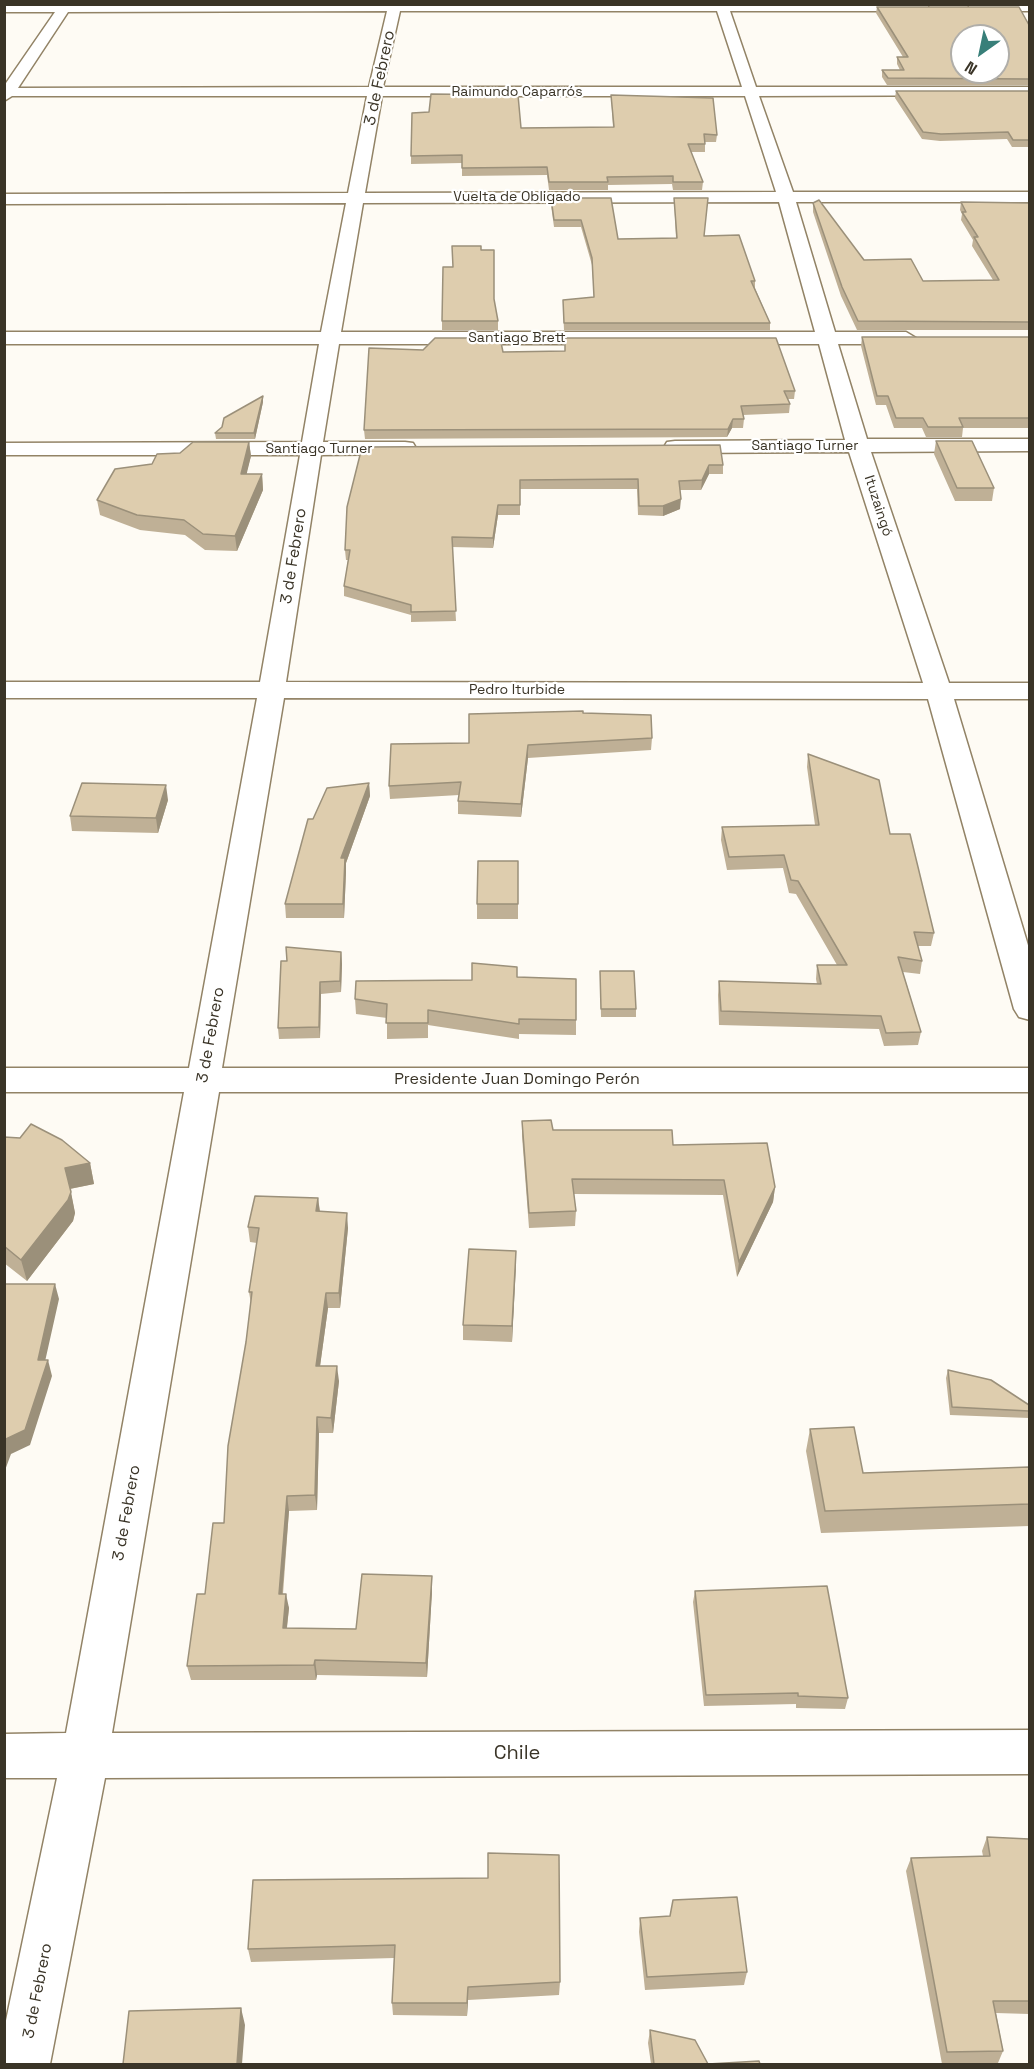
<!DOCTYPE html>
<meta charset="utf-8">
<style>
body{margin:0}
#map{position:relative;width:1034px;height:2069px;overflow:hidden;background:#fefbf4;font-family:"Space Grotesk",sans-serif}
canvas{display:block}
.frame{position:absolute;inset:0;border:6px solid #3a3427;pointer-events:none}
.north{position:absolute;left:950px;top:24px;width:60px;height:60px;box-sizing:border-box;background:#fff;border:2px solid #b0aea9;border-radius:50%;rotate:213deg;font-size:16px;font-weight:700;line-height:24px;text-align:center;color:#3a3427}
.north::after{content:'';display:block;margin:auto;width:21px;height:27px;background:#387f79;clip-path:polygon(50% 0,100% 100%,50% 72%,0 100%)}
</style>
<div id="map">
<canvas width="1034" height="2069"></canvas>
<div class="frame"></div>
<div class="north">N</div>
</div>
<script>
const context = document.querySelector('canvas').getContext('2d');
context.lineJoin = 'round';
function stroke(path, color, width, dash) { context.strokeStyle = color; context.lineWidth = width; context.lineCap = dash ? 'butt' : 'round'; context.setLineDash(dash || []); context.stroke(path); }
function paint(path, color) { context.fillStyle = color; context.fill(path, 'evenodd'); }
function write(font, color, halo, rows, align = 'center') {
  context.font = font + ' "Space Grotesk",sans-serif'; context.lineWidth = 4.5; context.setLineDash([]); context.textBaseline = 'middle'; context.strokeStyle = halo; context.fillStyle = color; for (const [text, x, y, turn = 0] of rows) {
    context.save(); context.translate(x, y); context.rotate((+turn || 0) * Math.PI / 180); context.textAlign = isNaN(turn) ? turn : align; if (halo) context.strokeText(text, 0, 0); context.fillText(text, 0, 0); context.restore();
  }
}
const street = new Path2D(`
 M 4,4 L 928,4 L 928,10 L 923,11 L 730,11 L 756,87 L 1030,87 L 1030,95 L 759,96 L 793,192 L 1030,192 L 1030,202 L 796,202 L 835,332 L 906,332 L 916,338 L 906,344 L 838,344 L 867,439 L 1030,439 L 1030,451 L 871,452 L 949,683 L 1030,683 L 1030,699 L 954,699 L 1030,952 L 1030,1020 L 1019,1017 L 1014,1009 L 928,699 L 284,698 L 222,1068 L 1030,1068 L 1030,1092 L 219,1092 L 112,1733 L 1030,1730 L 1030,1774 L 105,1778 L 50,2064 L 4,2064 L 4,2030 L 57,1778 L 4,1778 L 4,1734 L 66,1733 L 184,1092 L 4,1092 L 4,1068 L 189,1068 L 257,698 L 4,698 L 4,682 L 260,682 L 300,455 L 4,455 L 4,443 L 302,442 L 319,344 L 4,344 L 4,332 L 321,332 L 346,203 L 4,204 L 4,194 L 348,193 L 367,96 L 12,96 L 4,101 L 4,86 L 55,12 L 4,12 ZM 387,11 L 369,87 L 18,88 L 68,12 ZM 400,11 L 717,11 L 742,87 L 383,87 ZM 382,96 L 745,96 L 776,192 L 365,193 ZM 779,202 L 815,332 L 341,332 L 363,203 ZM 339,344 L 819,344 L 845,440 L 675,441 L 667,442 L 664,447 L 667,452 L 675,453 L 849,452 L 923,683 L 286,682 L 321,455 L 405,454 L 413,453 L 416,448 L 413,443 L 405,442 L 323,442 Z
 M 969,4 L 1030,4 L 1030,11 L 974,11 L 969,10 Z`);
stroke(street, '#928366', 3);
paint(street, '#fff');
paint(new Path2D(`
 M 877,7 L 1029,25 L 1029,85 L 887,85 L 882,77 L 882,70 L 900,70 L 897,64 L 897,57 L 903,57 L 876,13 Z
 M 896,91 L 1029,91 L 1029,147 L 1012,147 L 1007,139 L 940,141 L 922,139 L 895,98 Z
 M 611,95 L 717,135 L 716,142 L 705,142 L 705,152 L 691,152 L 703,182 L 702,190 L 673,190 L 672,184 L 608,185 L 608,190 L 549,190 L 547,175 L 462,176 L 462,163 L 411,164 L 411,156 L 521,128 L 613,127 Z
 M 551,198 L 618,239 L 676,238 L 674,198 L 704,236 L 755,281 L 755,288 L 770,323 L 770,330 L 564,330 L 563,307 L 594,297 L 592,265 L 581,227 L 554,227 L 551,205 Z
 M 961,202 L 1029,203 L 1029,330 L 857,330 L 841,296 L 813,212 L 813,203 L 864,260 L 923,281 L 993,280 L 972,246 L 973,240 L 961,220 L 962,214 L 960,210 Z
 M 494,300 L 498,321 L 498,330 L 442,330 L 442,321 Z
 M 862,337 L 1029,337 L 1029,428 L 963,428 L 962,437 L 926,437 L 922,428 L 894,428 L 886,405 L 876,405 L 861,346 Z
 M 503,352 L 795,391 L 794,399 L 788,399 L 790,404 L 789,413 L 743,415 L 744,419 L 743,428 L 732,428 L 727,437 L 365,439 L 364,430 Z
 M 263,396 L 263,402 L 255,439 L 216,439 L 215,433 Z
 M 936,441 L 994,488 L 992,501 L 955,501 L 934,454 Z
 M 249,442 L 251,456 L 246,474 L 262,474 L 263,490 L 237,551 L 205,550 L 185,535 L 140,530 L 100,515 L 97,500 L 152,464 L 180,453 Z
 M 362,447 L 723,465 L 723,474 L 709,474 L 701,490 L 680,490 L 680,509 L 663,516 L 638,515 L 637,489 L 520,489 L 520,515 L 498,515 L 493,548 L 452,547 L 456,621 L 411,622 L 411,615 L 344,596 L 344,586 L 348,560 L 346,560 L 345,550 Z
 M 583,713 L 652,738 L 651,750 L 528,758 L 521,817 L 458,814 L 458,801 L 459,795 L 390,799 L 389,786 L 469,743 Z
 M 808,754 L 890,834 L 934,933 L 931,946 L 918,946 L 922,961 L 920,974 L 903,972 L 921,1032 L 918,1045 L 884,1046 L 879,1029 L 719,1025 L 718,995 L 719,981 L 817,984 L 816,979 L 817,965 L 837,965 L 796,894 L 789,893 L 783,868 L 727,870 L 721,840 L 722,827 L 815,825 L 807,767 Z
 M 369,783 L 370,796 L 346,863 L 346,872 L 344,918 L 286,918 L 285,904 L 313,819 Z
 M 168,800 L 158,833 L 72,831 L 70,816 Z
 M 518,861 L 518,919 L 477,919 L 477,904 Z
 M 341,952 L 342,964 L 341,992 L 321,994 L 320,1038 L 279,1039 L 278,1028 L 287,961 Z
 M 600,971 L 636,1009 L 636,1017 L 601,1017 Z
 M 517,977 L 576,1020 L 576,1035 L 519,1034 L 519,1039 L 428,1025 L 428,1038 L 387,1039 L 387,1018 L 356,1014 L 355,999 L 472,980 Z
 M 522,1121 L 553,1130 L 673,1145 L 775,1187 L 773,1202 L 737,1277 L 723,1195 L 574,1194 L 576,1211 L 575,1226 L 529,1228 L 522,1136 Z
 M 4,1137 L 90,1163 L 94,1184 L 70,1189 L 75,1213 L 73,1221 L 27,1281 L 4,1263 Z
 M 318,1198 L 320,1211 L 348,1228 L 340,1308 L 328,1308 L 320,1366 L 339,1381 L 333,1433 L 319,1433 L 317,1510 L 289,1511 L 283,1594 L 289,1608 L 287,1628 L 356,1629 L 432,1576 L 432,1591 L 427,1677 L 317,1675 L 316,1680 L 191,1680 L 187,1666 L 224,1523 L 251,1304 L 249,1292 L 257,1243 L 250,1242 L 248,1227 Z
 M 516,1251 L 512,1342 L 463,1340 L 463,1325 Z
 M 948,1370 L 1029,1405 L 1029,1418 L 950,1415 L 946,1378 Z
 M 810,1429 L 863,1473 L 1029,1467 L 1029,1526 L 821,1533 L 806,1451 Z
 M 695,1591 L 848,1698 L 845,1709 L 796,1708 L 796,1704 L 704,1706 L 693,1602 Z
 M 987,1837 L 1029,1839 L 1029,2014 L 996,2013 L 1003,2051 L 998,2063 L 942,2064 L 906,1871 L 911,1858 L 983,1856 L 982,1851 Z
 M 253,1880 L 560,1982 L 559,1995 L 468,2000 L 467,2016 L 393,2015 L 392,2003 L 394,1958 L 251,1962 L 248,1949 Z
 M 640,1918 L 747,1972 L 744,1985 L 645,1990 L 639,1932 Z
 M 650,2030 L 708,2064 L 651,2064 L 648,2043 Z`), '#bfb096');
paint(new Path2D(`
 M 263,396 L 263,402 L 255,439 L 254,433 Z
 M 733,419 L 732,428 L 727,437 L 728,429 Z
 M 249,442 L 251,456 L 243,489 L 241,474 Z
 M 709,465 L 709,474 L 701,490 L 702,480 Z
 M 262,474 L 263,490 L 237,551 L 235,536 Z
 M 681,499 L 680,509 L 663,516 L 663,506 Z
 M 498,505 L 498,515 L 493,548 L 493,538 Z
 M 528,745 L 528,758 L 521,817 L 521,804 Z
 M 369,783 L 370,796 L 346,863 L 346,872 L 344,918 L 341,858 Z
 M 166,785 L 168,800 L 158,833 L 156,818 Z
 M 341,952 L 342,964 L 341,992 L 340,981 Z
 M 320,982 L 321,994 L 320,1038 L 319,1027 Z
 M 90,1163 L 94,1184 L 69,1189 L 65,1168 Z
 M 775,1187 L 773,1202 L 737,1277 L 739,1262 Z
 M 71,1192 L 75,1213 L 73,1221 L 27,1281 L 21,1260 Z
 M 318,1198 L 320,1214 L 316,1211 Z
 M 347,1213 L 348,1228 L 340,1308 L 339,1293 Z
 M 516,1251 L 516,1266 L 512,1342 L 512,1326 Z
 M 55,1284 L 59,1299 L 42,1375 L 38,1360 Z
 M 326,1293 L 328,1308 L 318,1381 L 316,1366 Z
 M 48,1360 L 52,1376 L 30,1445 L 11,1454 L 4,1473 L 4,1444 L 6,1439 Z
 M 337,1366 L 339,1381 L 333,1433 L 331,1418 Z
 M 317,1417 L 319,1433 L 317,1510 L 315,1495 Z
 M 287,1496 L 289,1511 L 281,1608 L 279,1594 Z
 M 432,1576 L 432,1591 L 427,1677 L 426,1663 Z
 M 286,1594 L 289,1608 L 285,1643 L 283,1628 Z
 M 315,1660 L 317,1675 L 316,1680 L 314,1665 Z
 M 468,1987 L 468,2000 L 467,2016 L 467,2003 Z
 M 241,2008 L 245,2025 L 242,2064 L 237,2064 Z`), '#9b907a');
const building = new Path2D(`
 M 877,7 L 1019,7 L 1029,25 L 1029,79 L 888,78 L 882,70 L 904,70 L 897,57 L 908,57 ZM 962,36 L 998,36 L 998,72 L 962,72 Z
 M 896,91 L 1029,91 L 1029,140 L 1013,140 L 1008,132 L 941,134 L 923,132 Z
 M 431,94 L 518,95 L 521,128 L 614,127 L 611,95 L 713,98 L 717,135 L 704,134 L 705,144 L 688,144 L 703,182 L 673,182 L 673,176 L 607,177 L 608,182 L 549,182 L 547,167 L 462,168 L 462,155 L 411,156 L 412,113 L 429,112 Z
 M 551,198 L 611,198 L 618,239 L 677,238 L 674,198 L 708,198 L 704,236 L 739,235 L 755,281 L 751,281 L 770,323 L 564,323 L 563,300 L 594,297 L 592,258 L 581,220 L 554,220 Z
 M 819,200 L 864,260 L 911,259 L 923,281 L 999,280 L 974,237 L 978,237 L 962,212 L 966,212 L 961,202 L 1029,203 L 1029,322 L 858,321 L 842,287 L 813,203 Z
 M 452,246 L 481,246 L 481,250 L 494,250 L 494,299 L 498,321 L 442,321 L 443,267 L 453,267 Z
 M 862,337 L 1029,337 L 1029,418 L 959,418 L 963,427 L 928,427 L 923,418 L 896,418 L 888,396 L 877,396 Z
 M 435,338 L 500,338 L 503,352 L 565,351 L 565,338 L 776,338 L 795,391 L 784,391 L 790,404 L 741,406 L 744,419 L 733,419 L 728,429 L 364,430 L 369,348 L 423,350 Z
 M 263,396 L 254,433 L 215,433 L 222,427 L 224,418 Z
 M 936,441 L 972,441 L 994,488 L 957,488 Z
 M 193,442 L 249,442 L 241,474 L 262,474 L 235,536 L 203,534 L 184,520 L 137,515 L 97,500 L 115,469 L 152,464 L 157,454 L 180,453 Z
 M 720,445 L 723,465 L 709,465 L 702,480 L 679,481 L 681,499 L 663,506 L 639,506 L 638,479 L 520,480 L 520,505 L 498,505 L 493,538 L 452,537 L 456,611 L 411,612 L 411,605 L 344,586 L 350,550 L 345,550 L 347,507 L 362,447 Z
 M 583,711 L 583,713 L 651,715 L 652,738 L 528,745 L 521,804 L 458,801 L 461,782 L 389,786 L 391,744 L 469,743 L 469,714 Z
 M 808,754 L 879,780 L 890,834 L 910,834 L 934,933 L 914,932 L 922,961 L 898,957 L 921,1032 L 886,1033 L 881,1016 L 721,1011 L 719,981 L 821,984 L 817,965 L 847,965 L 798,881 L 791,880 L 784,855 L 729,857 L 722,827 L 819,825 Z
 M 82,783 L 166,785 L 156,818 L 70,816 Z
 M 369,783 L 341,858 L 345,858 L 343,904 L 285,904 L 308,819 L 313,819 L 327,788 Z
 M 478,861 L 518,861 L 518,904 L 477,904 Z
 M 286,947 L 341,952 L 340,981 L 320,982 L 319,1027 L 278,1028 L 281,961 L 287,961 Z
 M 472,963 L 517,967 L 517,977 L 576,979 L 576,1020 L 519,1019 L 519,1024 L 428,1010 L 428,1023 L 386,1023 L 387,1004 L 355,999 L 356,981 L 472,980 Z
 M 600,971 L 634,971 L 636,1009 L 601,1009 Z
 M 551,1120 L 553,1130 L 672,1130 L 673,1145 L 767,1143 L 775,1187 L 739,1262 L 724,1180 L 572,1179 L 576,1211 L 529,1213 L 522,1121 Z
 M 31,1124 L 62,1140 L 90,1163 L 65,1168 L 71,1192 L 68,1200 L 21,1260 L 4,1246 L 4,1137 L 20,1138 Z
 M 255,1196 L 318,1198 L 316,1211 L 347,1213 L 339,1293 L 326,1293 L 316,1366 L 337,1366 L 331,1418 L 317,1417 L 315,1495 L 287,1496 L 279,1594 L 286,1594 L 283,1628 L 356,1629 L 362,1574 L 432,1576 L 426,1663 L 315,1660 L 314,1665 L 187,1666 L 197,1594 L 205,1594 L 213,1523 L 224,1523 L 228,1446 L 246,1342 L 252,1292 L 249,1292 L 259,1228 L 248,1227 Z
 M 469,1249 L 516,1251 L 512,1326 L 463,1325 Z
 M 4,1284 L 55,1284 L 38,1360 L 48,1360 L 25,1430 L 6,1439 L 4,1444 Z
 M 948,1370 L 991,1380 L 1029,1405 L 1029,1411 L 952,1407 Z
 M 854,1427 L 863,1473 L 1029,1467 L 1029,1504 L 825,1511 L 810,1429 Z
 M 827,1586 L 848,1698 L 798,1696 L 798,1693 L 706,1695 L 695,1591 Z
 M 987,1837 L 1029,1839 L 1029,2001 L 993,2001 L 1003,2051 L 947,2052 L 911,1858 L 990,1856 Z
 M 488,1853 L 559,1855 L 560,1982 L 468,1987 L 467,2003 L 392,2003 L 395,1945 L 248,1949 L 253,1880 L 488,1878 Z
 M 737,1897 L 747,1972 L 647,1977 L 640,1918 L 670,1916 L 673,1900 Z
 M 241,2008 L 237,2064 L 123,2064 L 129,2011 Z
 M 650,2030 L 695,2040 L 708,2064 L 654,2064 Z
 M 759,2061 L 760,2064 L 708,2064 Z`);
paint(building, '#decdae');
stroke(building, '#9b907a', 1.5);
write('14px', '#3a3427', '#fff', [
 ["Raimundo Caparrós",517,92],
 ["Vuelta de Obligado",517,197],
 ["Santiago Brett",517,338],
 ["Santiago Turner",805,446],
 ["Santiago Turner",319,449],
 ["Ituzaingó",878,506,72],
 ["Pedro Iturbide",517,690]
]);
write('16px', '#3a3427', '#fff', [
 ["3 de Febrero",380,78,-78],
 ["3 de Febrero",294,556,-81],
 ["3 de Febrero",211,1035,-80],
 ["Presidente Juan Domingo Perón",517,1080],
 ["3 de Febrero",127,1513,-80],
 ["3 de Febrero",38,1991,-79]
]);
write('20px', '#3a3427', '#fff', [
 ["Chile",517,1754]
]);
</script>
